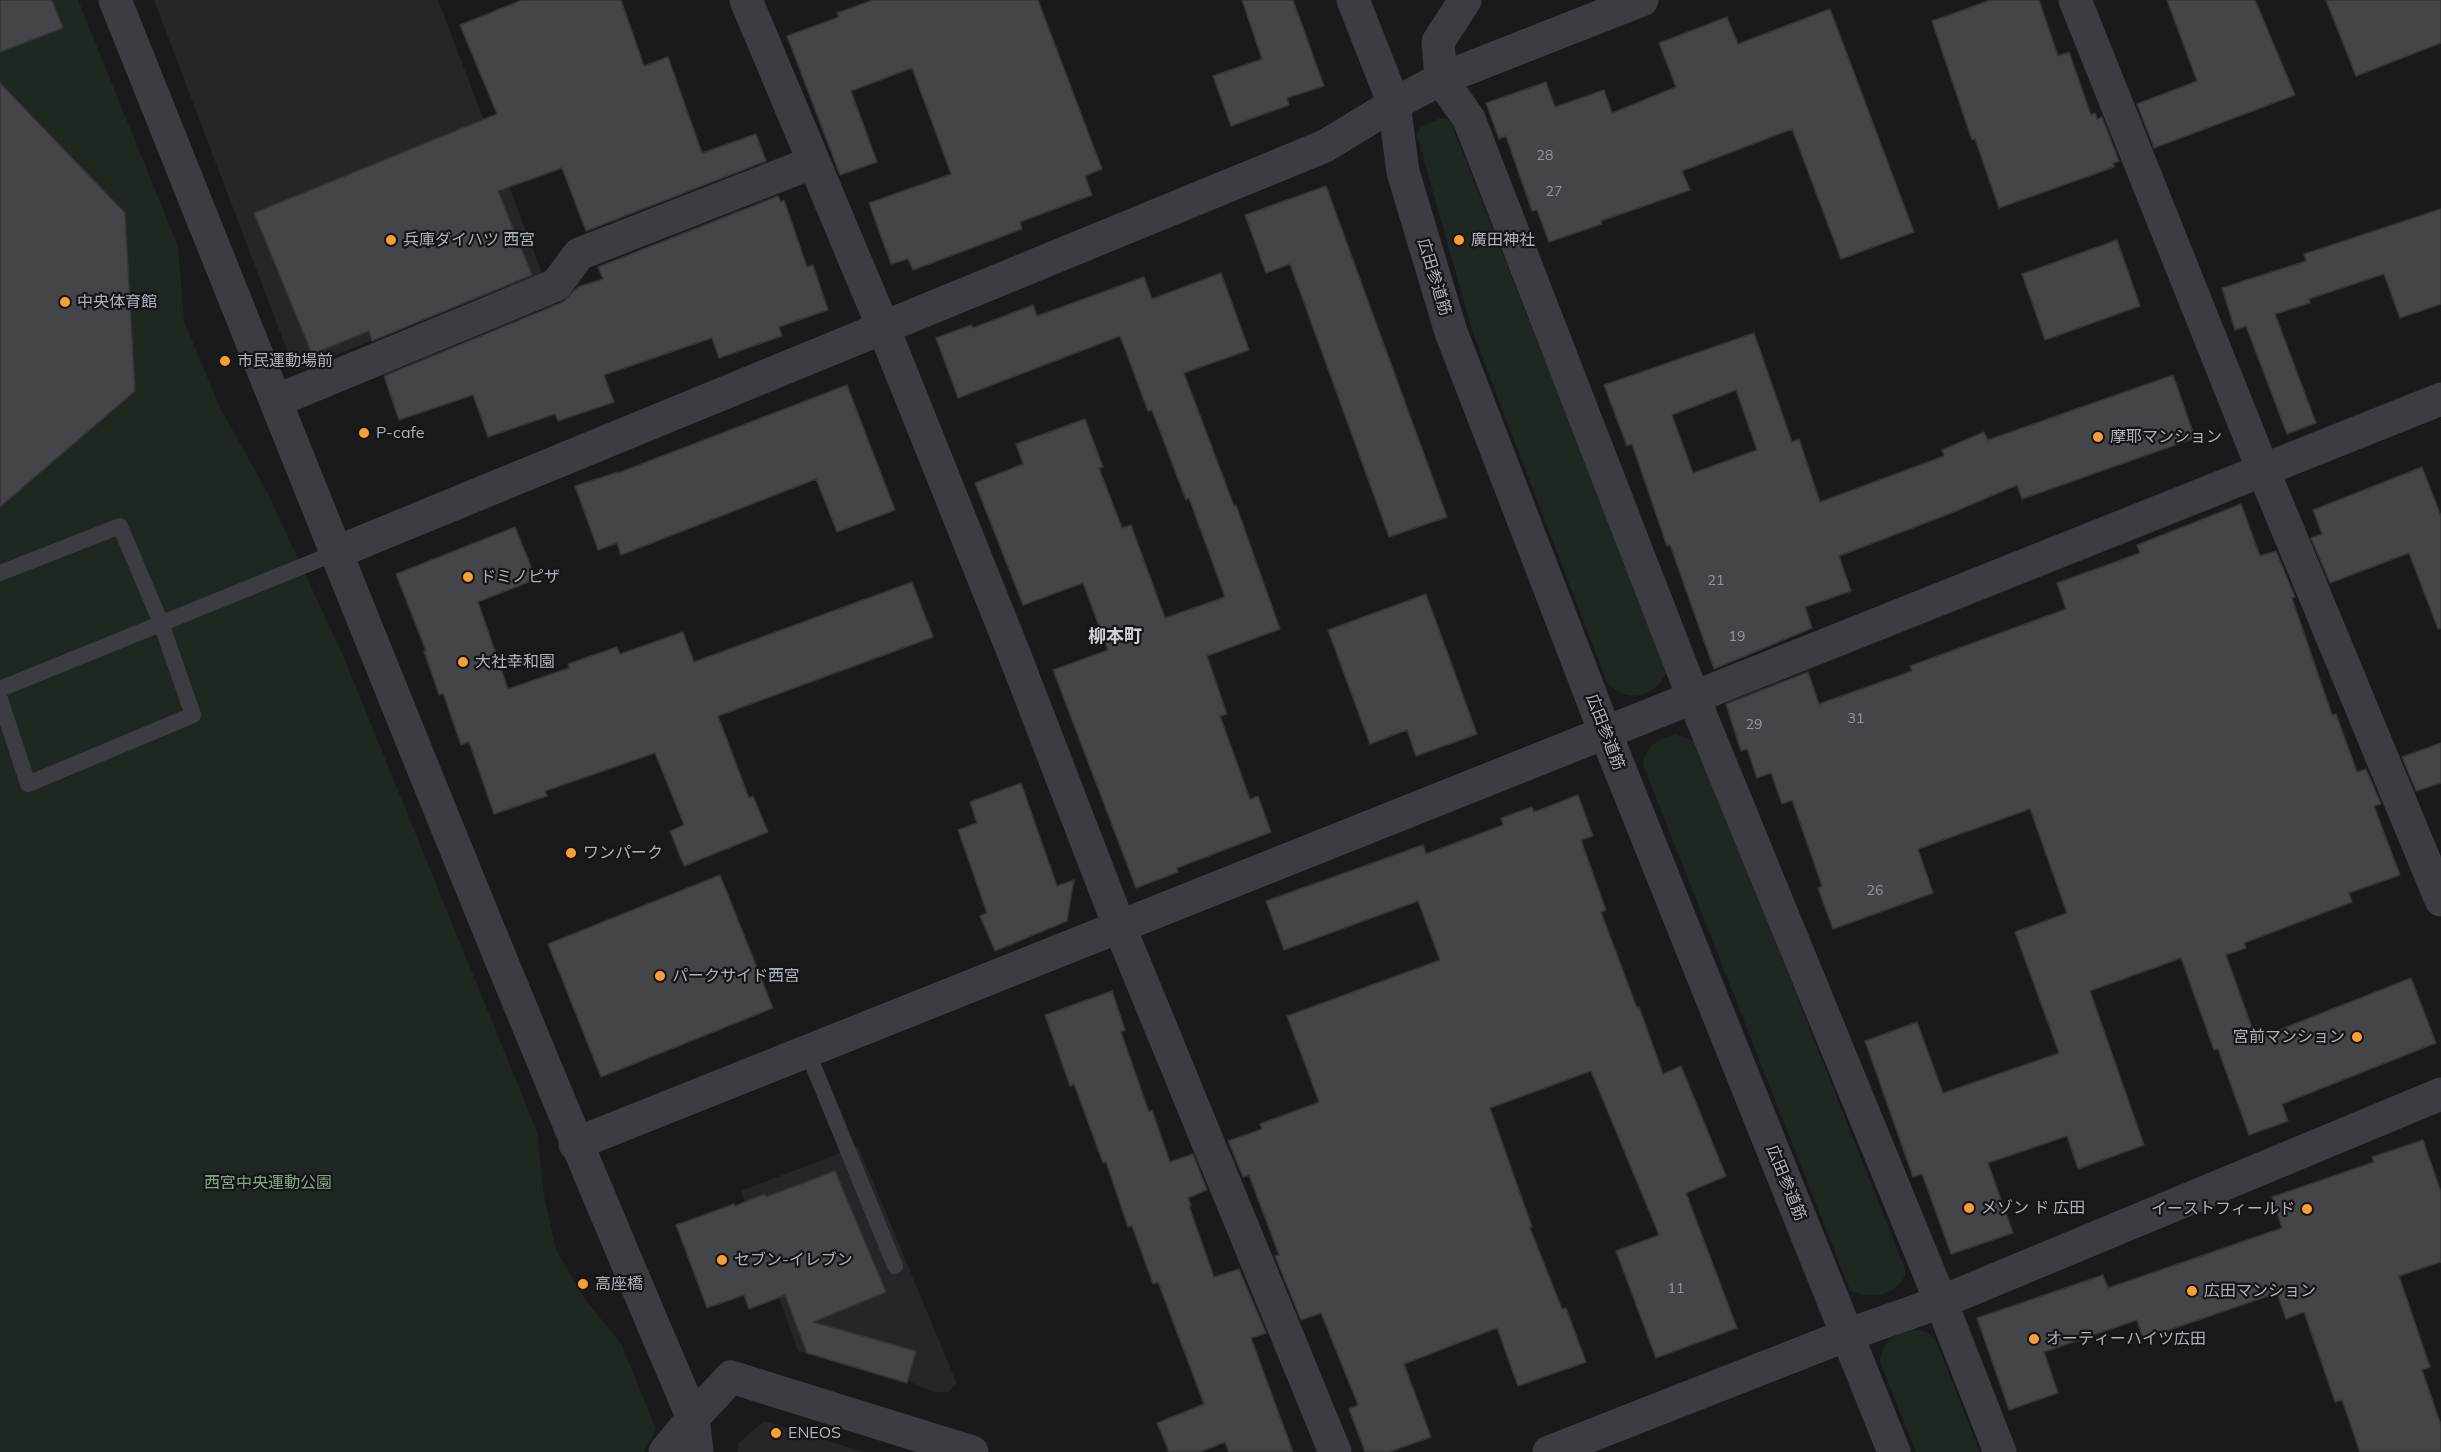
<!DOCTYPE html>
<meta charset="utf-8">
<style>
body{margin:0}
canvas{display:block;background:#1a1a1c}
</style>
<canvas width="2441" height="1452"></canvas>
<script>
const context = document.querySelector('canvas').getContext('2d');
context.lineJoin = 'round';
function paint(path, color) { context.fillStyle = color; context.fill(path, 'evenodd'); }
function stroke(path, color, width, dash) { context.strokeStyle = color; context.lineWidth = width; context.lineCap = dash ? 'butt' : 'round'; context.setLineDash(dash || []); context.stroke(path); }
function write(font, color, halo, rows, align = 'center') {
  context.font = font + ' Mulish,"Noto Sans JP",sans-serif'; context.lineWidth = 4.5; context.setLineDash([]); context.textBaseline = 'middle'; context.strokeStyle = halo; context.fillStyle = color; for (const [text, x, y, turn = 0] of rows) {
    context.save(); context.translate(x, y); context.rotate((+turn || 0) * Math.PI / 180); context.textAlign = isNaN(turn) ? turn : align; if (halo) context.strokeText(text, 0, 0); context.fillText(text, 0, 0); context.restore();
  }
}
paint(new Path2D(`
 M 154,0 L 438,0 L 542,273 L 295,371 Z
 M 858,1146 L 957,1384 L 948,1392 L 934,1392 L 908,1381 L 798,1351 L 741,1191 Z
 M 764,1421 L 863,1452 L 738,1452 L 738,1444 Z`), '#26262a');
paint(new Path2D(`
 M 0,0 L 78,0 L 178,247 L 184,321 L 219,406 L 267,492 L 344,658 L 537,1132 L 544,1196 L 556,1250 L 585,1299 L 621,1344 L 656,1429 L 644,1452 L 0,1452 Z
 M 1441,118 L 1447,119 L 1452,125 L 1667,672 C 1655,697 1626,705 1607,682 L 1472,330 L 1417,135 L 1420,128 Z
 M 1675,734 L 1696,742 L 1906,1272 C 1899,1296 1870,1300 1850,1290 L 1643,764 C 1647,744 1657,741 1675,734 Z
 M 1915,1329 L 1927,1332 L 1935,1339 L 1980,1452 L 1916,1452 L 1880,1361 C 1884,1338 1894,1337 1915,1329 Z`), '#1f2820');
const building = new Path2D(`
 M 0,0 L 52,0 L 63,28 L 0,52 Z
 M 522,0 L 621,0 L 644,66 L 668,57 L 702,153 L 756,134 L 766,161 L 586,231 L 562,168 L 498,191 L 532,275 L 372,341 L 369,331 L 312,354 L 254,213 L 497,114 L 460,25 Z
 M 873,0 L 1038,0 L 1102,169 L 1085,176 L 1092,195 L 1020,222 L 1022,229 L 913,270 L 908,259 L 891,264 L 869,203 L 951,174 L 912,68 L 851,91 L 877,162 L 840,175 L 787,36 L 839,17 L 837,13 Z
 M 1242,0 L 1293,0 L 1324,86 L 1287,98 L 1289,105 L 1231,126 L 1213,76 L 1262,59 Z
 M 1991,0 L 2039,0 L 2058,56 L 2069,52 L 2091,115 L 2095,113 L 2097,119 L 2102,117 L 2119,161 L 2113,163 L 2114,167 L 1999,208 L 1975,139 L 1972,140 L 1932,21 Z
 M 2167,0 L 2255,0 L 2295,95 L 2154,148 L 2137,104 L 2197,81 Z
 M 2326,0 L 2441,0 L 2441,43 L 2356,76 Z
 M 1830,9 L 1914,232 L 1841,259 L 1792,129 L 1682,171 L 1690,190 L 1601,221 L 1602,224 L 1549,242 L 1537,210 L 1532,211 L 1506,136 L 1499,139 L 1486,103 L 1546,82 L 1555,107 L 1604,90 L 1612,113 L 1676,87 L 1659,43 L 1727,17 L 1738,44 Z
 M 0,83 L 125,213 L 135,391 L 0,507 Z
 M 1326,186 L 1447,517 L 1389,537 L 1290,264 L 1266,273 L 1245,215 Z
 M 778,196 L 781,202 L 784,200 L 807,267 L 813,265 L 828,310 L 779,327 L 782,336 L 719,358 L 712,338 L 604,375 L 614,402 L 558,421 L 555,414 L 488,437 L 473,395 L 399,420 L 384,376 L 563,302 L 578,287 L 603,279 L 598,267 Z
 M 2441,209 L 2441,304 L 2400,318 L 2384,274 L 2309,299 L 2310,303 L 2275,314 L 2316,423 L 2287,434 L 2246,326 L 2235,330 L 2222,288 L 2306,261 L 2304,254 Z
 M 2117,240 L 2140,306 L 2045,340 L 2022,274 Z
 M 1221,273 L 1249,350 L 1184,373 L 1234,506 L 1236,505 L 1280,629 L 1207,656 L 1227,714 L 1220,716 L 1250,799 L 1258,796 L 1271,832 L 1177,868 L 1178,872 L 1136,888 L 1053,670 L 1108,650 L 1083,583 L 1023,605 L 975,483 L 1023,464 L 1016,444 L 1085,419 L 1103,467 L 1099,468 L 1122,528 L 1131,525 L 1165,618 L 1225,597 L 1189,498 L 1186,500 L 1152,410 L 1148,411 L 1120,336 L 958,398 L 936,338 L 971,325 L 973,328 L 1033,305 L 1037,316 L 1144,277 L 1152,299 Z
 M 1754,333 L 1792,442 L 1799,439 L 1820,502 L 1944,456 L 1942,450 L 1984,432 L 1988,440 L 2173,375 L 2195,438 L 2022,499 L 2017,485 L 1949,514 L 1839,556 L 1851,591 L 1805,607 L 1812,628 L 1714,669 L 1670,545 L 1667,546 L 1632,444 L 1627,446 L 1604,385 ZM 1736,390 L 1757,450 L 1693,473 L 1672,415 Z
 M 847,385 L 895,510 L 837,532 L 816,479 L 621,555 L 617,543 L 598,550 L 575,486 L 618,472 L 618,473 Z
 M 2422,467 L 2441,516 L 2441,628 L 2438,629 L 2409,553 L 2330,583 L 2311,538 L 2322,534 L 2313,510 Z
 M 2241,504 L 2260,556 L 2276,551 L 2295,597 L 2292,598 L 2332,715 L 2336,714 L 2357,772 L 2366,769 L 2381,804 L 2374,806 L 2400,875 L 2349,893 L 2352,902 L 2244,943 L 2246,948 L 2226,955 L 2256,1039 L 2411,978 L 2436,1043 L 2282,1104 L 2288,1121 L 2249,1135 L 2218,1049 L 2214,1050 L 2181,958 L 2090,991 L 2144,1145 L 2078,1169 L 2067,1136 L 1988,1163 L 2013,1233 L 1951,1254 L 1922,1174 L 1913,1177 L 1865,1041 L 1917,1022 L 1943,1093 L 2059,1053 L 2015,932 L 2067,913 L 2030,809 L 1918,849 L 1933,893 L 1833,929 L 1818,888 L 1822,886 L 1792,800 L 1782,804 L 1771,773 L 1757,778 L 1747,749 L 1741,751 L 1726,704 L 1808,672 L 1819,704 L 1912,671 L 1910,666 L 2066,609 L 2057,583 L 2140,553 L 2137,545 Z
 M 515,527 L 536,579 L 478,602 L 508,689 L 569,668 L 568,664 L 617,647 L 620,654 L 683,632 L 694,662 L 912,582 L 933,637 L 718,716 L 749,798 L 753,796 L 768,832 L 684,866 L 670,831 L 684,825 L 655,753 L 545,791 L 547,796 L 494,814 L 469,742 L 461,745 L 443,693 L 439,695 L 424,651 L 426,651 L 396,574 Z
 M 1426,594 L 1477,734 L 1416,756 L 1407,730 L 1370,744 L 1328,630 Z
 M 2441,743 L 2441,783 L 2416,791 L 2402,757 Z
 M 1021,783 L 1057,886 L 1074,880 L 1067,921 L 995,951 L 980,916 L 987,913 L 958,830 L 977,823 L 970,802 Z
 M 1578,795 L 1593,836 L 1581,840 L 1606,910 L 1601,912 L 1637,1008 L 1639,1007 L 1663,1074 L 1681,1066 L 1726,1176 L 1686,1193 L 1737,1328 L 1656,1358 L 1616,1251 L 1659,1235 L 1591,1071 L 1490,1108 L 1532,1227 L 1530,1228 L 1562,1309 L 1566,1308 L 1586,1362 L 1518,1386 L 1497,1328 L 1404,1364 L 1431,1437 L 1389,1452 L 1365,1452 L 1349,1409 L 1358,1405 L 1321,1313 L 1301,1320 L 1275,1256 L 1279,1255 L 1249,1175 L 1243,1177 L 1228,1141 L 1262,1129 L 1260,1124 L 1319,1102 L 1287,1016 L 1440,960 L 1418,901 L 1284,950 L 1266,901 L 1423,845 L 1426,854 L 1503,825 L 1501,818 L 1532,807 L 1534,812 Z
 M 720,875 L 773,1008 L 601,1077 L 548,944 Z
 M 1112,991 L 1125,1030 L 1121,1032 L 1149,1112 L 1152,1110 L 1170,1162 L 1193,1154 L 1207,1190 L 1188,1198 L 1191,1205 L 1189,1206 L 1214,1277 L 1239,1269 L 1266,1333 L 1251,1338 L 1293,1452 L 1229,1452 L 1225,1442 L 1200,1452 L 1169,1452 L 1157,1423 L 1204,1404 L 1158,1282 L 1153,1284 L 1132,1226 L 1128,1227 L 1106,1162 L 1103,1163 L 1074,1084 L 1070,1086 L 1045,1015 Z
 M 2423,1140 L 2441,1192 L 2441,1262 L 2399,1276 L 2430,1367 L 2422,1370 L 2441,1425 L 2441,1452 L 2360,1452 L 2342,1400 L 2335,1402 L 2304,1312 L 2286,1319 L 2277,1293 L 2143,1339 L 2137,1320 L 2044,1352 L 2058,1393 L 2009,1410 L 1977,1318 L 2103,1275 L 2108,1288 L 2282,1228 L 2272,1197 L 2374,1162 L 2372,1157 Z
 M 835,1171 L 886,1292 L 813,1322 L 916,1351 L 907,1383 L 807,1353 L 785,1295 L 749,1309 L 744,1295 L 707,1308 L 676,1225 L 734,1204 L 735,1206 L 765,1194 L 766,1197 Z`);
paint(building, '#444549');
stroke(building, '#343439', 1.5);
stroke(new Path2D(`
 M 0,573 L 120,526 L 161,623 L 193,715 L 28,784 L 0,699
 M 0,689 L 335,553
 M 808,1053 L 895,1266`), '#3b3d42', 16);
stroke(new Path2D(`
 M 746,0 L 883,327 L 1013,651 L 1120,928 L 1335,1452
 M 1465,0 L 1438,42 L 1441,79 L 1469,119 L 1694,699 L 1941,1302 L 2000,1452
 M 2075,0 L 2263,470 L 2441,900
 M 1394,104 L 1441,79 L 1642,0
 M 276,401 L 556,285 L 579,254 L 814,162
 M 575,1144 L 2441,399
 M 665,1452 L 693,1418`), '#3b3d42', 33);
stroke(new Path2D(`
 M 115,0 C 305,474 492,949 693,1418 L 697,1452
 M 1353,0 L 1394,104 L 1403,172 L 1451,332 L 1605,732 L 1894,1452
 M 335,553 L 1325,146 L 1394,104
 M 693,1418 L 731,1377 L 972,1452
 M 1549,1452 L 1847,1335 L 1941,1302 L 2441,1094`), '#3b3d42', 33);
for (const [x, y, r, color] of [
 [391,240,6,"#fa9e35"],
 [1459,240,6,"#fa9e35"],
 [65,302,6,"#fa9e35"],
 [225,361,6,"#fa9e35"],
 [364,433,6,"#fa9e35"],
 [2098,437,6,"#fa9e35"],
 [468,577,6,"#fa9e35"],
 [463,662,6,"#fa9e35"],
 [571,853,6,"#fa9e35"],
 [660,976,6,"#fa9e35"],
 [2357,1037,6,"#fa9e35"],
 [1969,1208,6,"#fa9e35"],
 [2307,1209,6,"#fa9e35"],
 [722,1260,6,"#fa9e35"],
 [583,1284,6,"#fa9e35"],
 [2192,1291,6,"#fa9e35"],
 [2034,1339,6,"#fa9e35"],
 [776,1433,6,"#fa9e35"]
]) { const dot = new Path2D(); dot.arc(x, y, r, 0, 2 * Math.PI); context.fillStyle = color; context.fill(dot); stroke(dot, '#151518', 2); }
write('14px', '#92989f', null, [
 ["28",1545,156],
 ["27",1554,192],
 ["21",1716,581],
 ["19",1737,637],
 ["31",1856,719],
 ["29",1754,725],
 ["26",1875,891],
 ["11",1676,1289]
]);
write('16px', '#acb3bc', '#151518', [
 ["兵庫ダイハツ 西宮",403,240],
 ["廣田神社",1471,240],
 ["中央体育館",77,302],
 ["市民運動場前",237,361],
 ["P-cafe",376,433],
 ["摩耶マンション",2110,437],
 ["ドミノピザ",480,577],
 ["大社幸和園",475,662],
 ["ワンパーク",583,853],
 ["パークサイド西宮",672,976],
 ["宮前マンション",2345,1037,"right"],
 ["メゾン ド 広田",1981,1208],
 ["イーストフィールド",2295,1209,"right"],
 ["セブン-イレブン",734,1260],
 ["高座橋",595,1284],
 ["広田マンション",2204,1291],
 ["オーティーハイツ広田",2046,1339],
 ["ENEOS",788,1433]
], 'left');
write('16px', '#acb3bc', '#151518', [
 ["広田参道筋",1434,277,73],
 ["広田参道筋",1605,732,69],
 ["広田参道筋",1786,1183,68]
]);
write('16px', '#85a882', '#151518', [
 ["西宮中央運動公園",268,1183]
]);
write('bold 18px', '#cdd2d8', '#151518', [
 ["柳本町",1115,637]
]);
</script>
